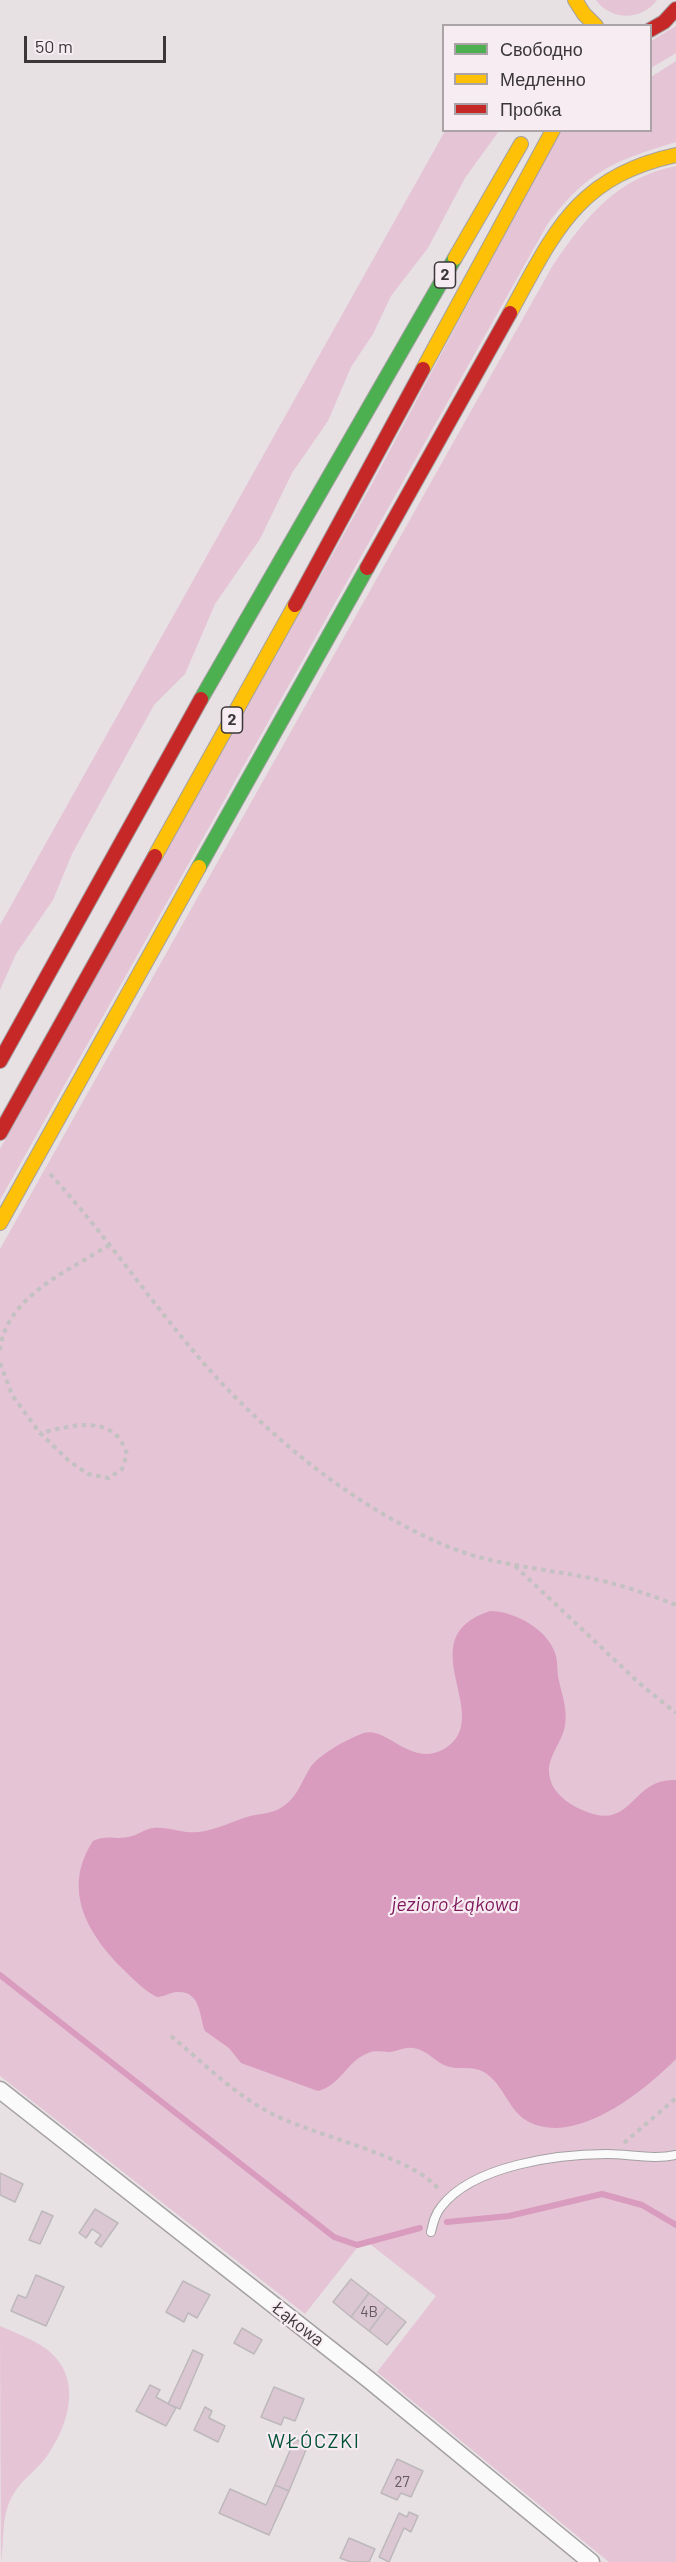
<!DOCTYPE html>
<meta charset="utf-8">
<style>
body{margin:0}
#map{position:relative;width:676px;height:2562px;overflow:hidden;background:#e7e1e4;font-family:Barlow,sans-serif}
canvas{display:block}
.legend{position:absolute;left:442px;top:24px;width:210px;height:108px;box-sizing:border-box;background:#f6ecf1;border:2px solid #aba4a7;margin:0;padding:8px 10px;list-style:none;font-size:18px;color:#3b3739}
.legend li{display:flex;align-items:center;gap:12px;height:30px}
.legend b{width:30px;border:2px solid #aba4a7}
.scale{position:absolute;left:24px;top:36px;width:142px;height:27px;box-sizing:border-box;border:3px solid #3b3739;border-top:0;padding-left:8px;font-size:18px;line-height:21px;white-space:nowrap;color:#3b3739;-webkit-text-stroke:4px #f6ecf1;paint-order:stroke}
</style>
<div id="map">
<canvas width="676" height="2562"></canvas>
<ul class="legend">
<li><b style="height:8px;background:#4caf50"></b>Свободно</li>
<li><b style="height:8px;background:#ffc107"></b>Медленно</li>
<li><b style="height:8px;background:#c62828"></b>Пробка</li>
</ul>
<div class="scale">50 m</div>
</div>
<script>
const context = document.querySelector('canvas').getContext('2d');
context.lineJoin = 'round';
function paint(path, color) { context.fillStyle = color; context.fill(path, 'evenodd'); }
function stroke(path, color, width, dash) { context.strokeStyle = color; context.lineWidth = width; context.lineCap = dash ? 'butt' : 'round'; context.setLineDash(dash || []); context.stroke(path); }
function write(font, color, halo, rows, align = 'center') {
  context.font = font + ' Barlow,sans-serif'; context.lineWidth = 4.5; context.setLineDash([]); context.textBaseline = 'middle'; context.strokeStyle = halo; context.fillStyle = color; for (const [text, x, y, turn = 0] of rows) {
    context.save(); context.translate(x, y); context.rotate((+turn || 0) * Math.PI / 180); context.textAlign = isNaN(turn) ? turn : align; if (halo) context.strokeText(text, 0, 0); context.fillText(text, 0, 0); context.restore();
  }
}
paint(new Path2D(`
 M 596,0 L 657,0 C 642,21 611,21 596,0 Z
 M 676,26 L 676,53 L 651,68 L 651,41 Z
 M 676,61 L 676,142 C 614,161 587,171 547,225 L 0,1200 L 0,1149 L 373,482 L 560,131 L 650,130 L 651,77 Z
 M 445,131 L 499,131 L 465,178 L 428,248 L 391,296 L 373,334 L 351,367 L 328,421 L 292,473 L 260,539 L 215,604 L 185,674 L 154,705 L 72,854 L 53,900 L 16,954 L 0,990 L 0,925 Z
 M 676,166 L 676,2562 L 609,2562 L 377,2372 L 436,2296 L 370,2244 L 357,2248 L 305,2314 L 0,2076 L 0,1249 L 553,265 C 586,217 616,178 676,166 Z
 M 0,2326 C 14,2332 29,2338 42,2346 C 84,2373 71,2422 47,2456 C 38,2469 24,2478 16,2490 C 0,2513 5,2537 1,2562 Z`), '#e5c4d5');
paint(new Path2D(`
 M 490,1611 C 514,1611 547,1629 555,1653 C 558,1661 557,1669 558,1676 C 561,1693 568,1708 565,1725 C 563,1741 548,1756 549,1772 C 550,1796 577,1810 597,1815 C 633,1822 635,1778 676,1780 L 676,2059 C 644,2091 577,2146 529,2122 C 508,2111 504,2084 484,2072 C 472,2065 457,2071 444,2065 C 434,2060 425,2049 413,2048 C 405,2047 398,2051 390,2052 C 383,2052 375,2050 368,2053 C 347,2061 340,2086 318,2091 L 241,2063 L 229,2048 L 205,2031 C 199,2015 201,1990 176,1992 C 169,1993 163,1997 157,1997 C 145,1991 134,1980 125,1971 C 88,1935 61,1890 93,1841 C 108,1834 114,1840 128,1837 C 137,1836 144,1829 153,1828 C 168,1826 183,1834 199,1832 C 215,1830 231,1822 247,1817 C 256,1814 268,1814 277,1810 C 297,1800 300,1784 310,1768 C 318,1755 349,1738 364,1733 C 387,1726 411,1768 444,1749 C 498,1718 406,1638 490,1611 Z`), '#d99bbe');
stroke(new Path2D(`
 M 0,1975 L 334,2237 L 357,2245 L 420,2228
 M 447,2222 L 509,2216 L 602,2194 L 642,2205 L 676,2225`), '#d99bbe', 6);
const building = new Path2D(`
 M 0,2173 L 23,2184 L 15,2202 L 0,2195 Z
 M 95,2209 L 118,2223 L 101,2247 L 95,2243 L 101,2235 L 92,2229 L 86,2238 L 79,2233 Z
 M 42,2211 L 53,2216 L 40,2244 L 29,2240 Z
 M 36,2275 L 64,2287 L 46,2326 L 11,2311 L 18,2295 L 26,2298 Z
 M 351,2279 L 369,2293 L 351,2317 L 333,2302 Z
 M 183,2281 L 210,2295 L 197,2318 L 188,2313 L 184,2322 L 166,2312 Z
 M 369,2293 L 387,2307 L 369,2331 L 351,2317 Z
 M 387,2307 L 406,2322 L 387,2345 L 369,2331 Z
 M 242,2328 L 262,2340 L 254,2354 L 234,2343 Z
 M 193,2350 L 203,2355 L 180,2409 L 168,2404 Z
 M 150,2385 L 160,2390 L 156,2397 L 176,2408 L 166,2426 L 136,2411 Z
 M 274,2387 L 304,2399 L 295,2421 L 284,2417 L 281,2425 L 261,2417 Z
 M 205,2407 L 212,2411 L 209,2418 L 225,2426 L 218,2442 L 194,2430 Z
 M 295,2439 L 308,2445 L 289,2491 L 275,2485 Z
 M 397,2459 L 423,2471 L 411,2497 L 401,2493 L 397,2500 L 381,2493 Z
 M 275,2485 L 289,2491 L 269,2535 L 219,2513 L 230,2489 L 266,2505 Z
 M 409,2512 L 418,2516 L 411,2532 L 404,2528 L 389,2562 L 379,2557 L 399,2513 L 407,2517 Z
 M 349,2538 L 375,2549 L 369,2562 L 351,2562 L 340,2558 Z`);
paint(building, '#dbc7d2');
stroke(building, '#bdb8ba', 1.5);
const lane = new Path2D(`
 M 431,2232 C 433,2223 435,2214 441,2207 C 473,2165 559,2154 607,2154 C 630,2154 653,2160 676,2155`);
const street = new Path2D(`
 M 0,2090 L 368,2379 L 591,2562`);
const fast = new Path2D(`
 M 201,699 L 455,258
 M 199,867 L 367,568`);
const slow = new Path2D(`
 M 575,0 L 584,14 L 596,26
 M 455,258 L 521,144
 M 510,313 C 554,233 577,176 676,155
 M 423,369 L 553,130
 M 155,856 L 295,605
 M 0,1223 L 199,867`);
const jam = new Path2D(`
 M 650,30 L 664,22 L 676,9
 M 367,568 L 510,313
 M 295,605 L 423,369
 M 0,1061 L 201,699
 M 0,1133 L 155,856`);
stroke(lane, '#a4a0a2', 10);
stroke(street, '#a4a0a2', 19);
stroke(fast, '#a4a0a2', 16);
stroke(slow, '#a4a0a2', 16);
stroke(jam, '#a4a0a2', 16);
stroke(new Path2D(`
 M 50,1174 C 109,1238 157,1312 216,1377 C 280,1446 358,1508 444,1545 C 490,1565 541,1568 590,1578 C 619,1584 648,1594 676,1605
 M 0,1350 C 6,1296 70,1270 111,1244
 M 0,1363 L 12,1395 L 40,1433 L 69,1461 L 88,1474 L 109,1478 L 122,1469 L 127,1454 C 125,1449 122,1441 118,1437 C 99,1416 63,1428 40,1433
 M 515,1566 L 639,1683 L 676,1713
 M 171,2036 C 201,2061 231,2091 265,2110 C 309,2136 413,2154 440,2191
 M 624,2143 L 676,2098`), '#c3c1c2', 4, [4.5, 4.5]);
stroke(lane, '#fbfafb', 8);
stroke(street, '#fbfafb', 16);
stroke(fast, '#4caf50', 14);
stroke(slow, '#ffc107', 14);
stroke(jam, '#c62828', 14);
write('15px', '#635b5f', null, [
 ["4B",369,2312],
 ["27",402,2482]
]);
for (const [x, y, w] of [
 [445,275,21],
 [232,720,21]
]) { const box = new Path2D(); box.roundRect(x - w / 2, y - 13, w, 26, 4.5); context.fillStyle = '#f6ecf1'; context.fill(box); stroke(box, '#3b3739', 1.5); }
write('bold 16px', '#3b3739', null, [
 ["2",445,275],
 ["2",232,720]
]);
write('18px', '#3b3739', '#f6ecf1', [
 ["Łąkowa",298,2324,38]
]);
write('italic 20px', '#7e175b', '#f6ecf1', [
 ["jezioro Łąkowa",455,1904]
]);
context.letterSpacing = '1.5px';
write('20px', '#005038', '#f6ecf1', [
 ["WŁÓCZKI",314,2441]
]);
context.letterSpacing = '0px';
</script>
